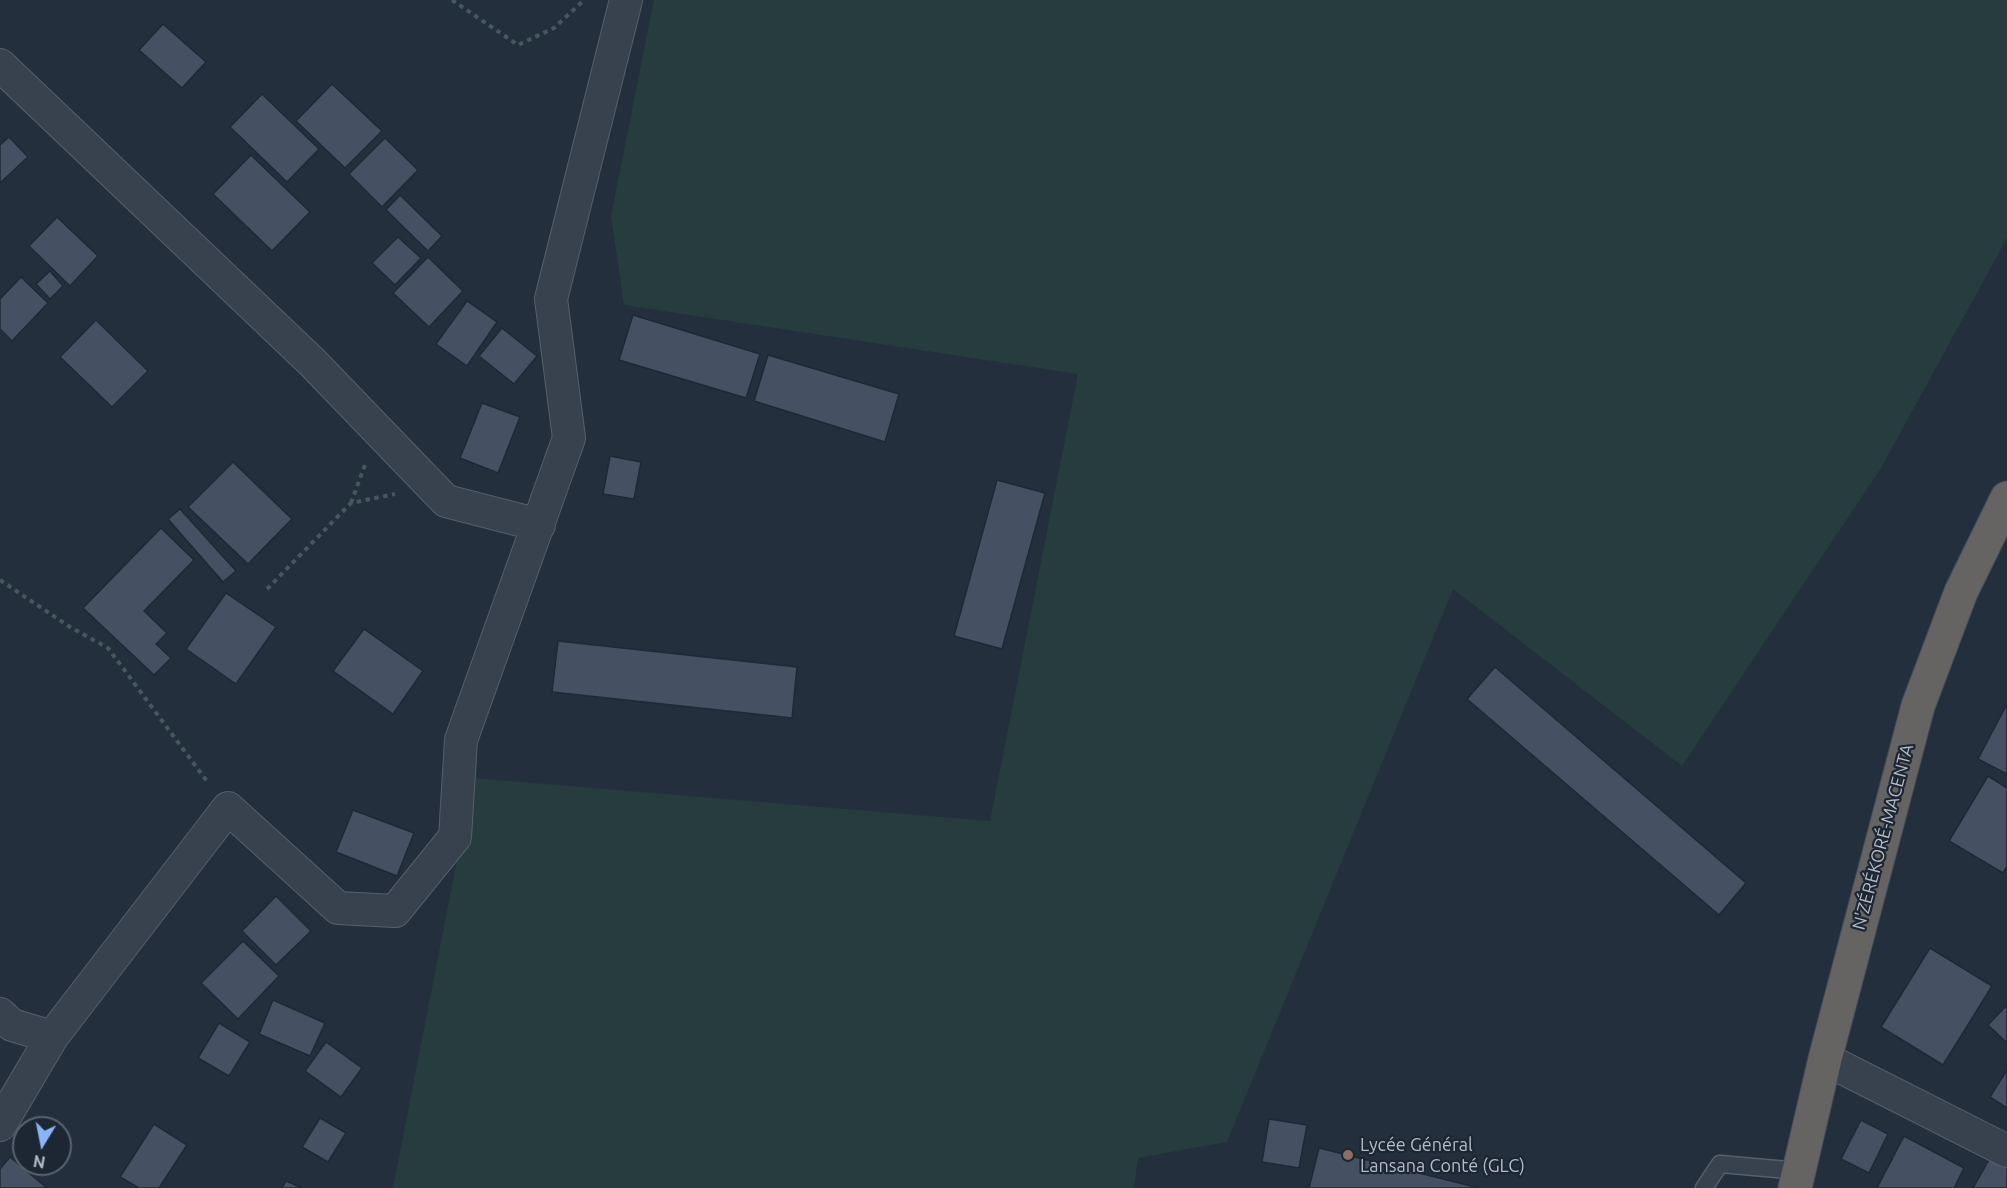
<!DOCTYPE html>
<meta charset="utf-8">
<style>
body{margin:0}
#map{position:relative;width:2007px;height:1188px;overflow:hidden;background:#242f3e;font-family:Ubuntu,sans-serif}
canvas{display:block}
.north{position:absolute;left:12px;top:1116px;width:60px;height:60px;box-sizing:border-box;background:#1d2633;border:2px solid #59626f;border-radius:50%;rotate:190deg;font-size:16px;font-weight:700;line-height:24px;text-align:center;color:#b4bcc9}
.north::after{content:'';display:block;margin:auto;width:21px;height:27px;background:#8ab4f8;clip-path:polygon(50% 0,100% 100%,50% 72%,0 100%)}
</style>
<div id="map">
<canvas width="2007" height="1188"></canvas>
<div class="north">N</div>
</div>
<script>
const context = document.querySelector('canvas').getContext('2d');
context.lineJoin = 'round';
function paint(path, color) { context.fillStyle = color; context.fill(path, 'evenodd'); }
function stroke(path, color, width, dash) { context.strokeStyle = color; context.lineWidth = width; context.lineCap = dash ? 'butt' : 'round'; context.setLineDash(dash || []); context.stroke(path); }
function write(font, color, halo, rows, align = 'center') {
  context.font = font + ' Ubuntu,sans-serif'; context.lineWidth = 4.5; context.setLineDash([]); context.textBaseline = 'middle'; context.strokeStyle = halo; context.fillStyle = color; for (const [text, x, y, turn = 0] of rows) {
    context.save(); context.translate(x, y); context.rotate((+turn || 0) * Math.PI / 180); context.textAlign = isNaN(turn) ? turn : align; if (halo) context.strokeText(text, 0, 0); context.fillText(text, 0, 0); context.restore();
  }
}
paint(new Path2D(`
 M 654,0 L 2007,0 L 2007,238 L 1881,468 L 1682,766 L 1453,589 L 1227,1142 L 1138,1158 L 1134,1188 L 393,1188 L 473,778 L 990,821 L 1078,374 L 624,305 L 611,216 Z`), '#263c3f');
const building = new Path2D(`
 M 163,24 L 206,62 L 182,88 L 139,50 Z
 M 332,84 L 382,131 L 345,168 L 296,121 Z
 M 262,94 L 319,149 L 287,182 L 230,127 Z
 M 9,137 L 28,157 L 0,183 L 0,145 Z
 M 385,138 L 418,170 L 382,207 L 349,174 Z
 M 251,155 L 310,212 L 272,251 L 213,194 Z
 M 400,195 L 442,236 L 428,251 L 386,210 Z
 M 57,217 L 98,256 L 70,286 L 29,246 Z
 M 398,237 L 421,258 L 395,285 L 372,263 Z
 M 428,257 L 463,291 L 429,327 L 393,293 Z
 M 50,271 L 63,286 L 50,299 L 36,284 Z
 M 21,277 L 48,303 L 12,341 L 0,329 L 0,299 Z
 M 467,301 L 497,322 L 467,366 L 436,344 Z
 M 633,315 L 760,354 L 746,398 L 619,360 Z
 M 96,320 L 148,371 L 112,407 L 60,357 Z
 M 502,328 L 537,356 L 514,384 L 479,356 Z
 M 768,355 L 899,394 L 885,442 L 754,401 Z
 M 482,403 L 520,417 L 498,473 L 460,458 Z
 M 610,456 L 641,462 L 634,499 L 603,494 Z
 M 233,462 L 292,519 L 248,564 L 188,507 Z
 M 997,480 L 1045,493 L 1002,649 L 954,636 Z
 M 180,509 L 236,571 L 223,582 L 168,519 Z
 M 161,528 L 194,560 L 144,611 L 167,633 L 156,644 L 171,658 L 154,675 L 83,608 Z
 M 226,593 L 276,627 L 236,684 L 186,649 Z
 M 364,629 L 423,671 L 393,714 L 333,671 Z
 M 558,641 L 797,667 L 792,718 L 552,692 Z
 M 1495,667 L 1746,883 L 1719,915 L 1467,699 Z
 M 2007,704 L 2007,774 L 1978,759 Z
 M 1988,776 L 2007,788 L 2007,866 L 2003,873 L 1949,841 Z
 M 353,810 L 414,833 L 397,876 L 336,852 Z
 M 276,896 L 311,931 L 276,965 L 242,931 Z
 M 243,941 L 279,976 L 238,1019 L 201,983 Z
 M 1930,948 L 1992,986 L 1943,1065 L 1881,1027 Z
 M 273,1000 L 325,1023 L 310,1056 L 259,1034 Z
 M 2007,1005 L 2007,1043 L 1988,1025 Z
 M 219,1023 L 250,1042 L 229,1076 L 198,1058 Z
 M 326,1042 L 362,1068 L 341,1097 L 305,1071 Z
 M 2007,1070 L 2007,1108 L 1990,1097 Z
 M 320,1118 L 346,1133 L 328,1162 L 302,1147 Z
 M 1269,1119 L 1307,1125 L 1299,1168 L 1262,1162 Z
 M 1861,1120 L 1888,1134 L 1869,1173 L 1841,1159 Z
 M 154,1124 L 187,1145 L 159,1188 L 139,1188 L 120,1177 Z
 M 1904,1136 L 1964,1168 L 1954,1188 L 1877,1188 Z
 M 1319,1148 L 1479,1188 L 1309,1188 Z
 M 10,1157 L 47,1188 L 0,1188 L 0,1169 Z
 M 1990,1158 L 2007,1168 L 2007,1188 L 1973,1188 Z
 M 286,1181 L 302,1188 L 282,1188 Z`);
paint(building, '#455162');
stroke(building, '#1f2835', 1.5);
const service = new Path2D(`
 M 1704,1188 L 1720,1164 L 1799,1171`);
const minor = new Path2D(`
 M 0,65 L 312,362 L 446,501 L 539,525
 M 0,1014 L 12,1025 L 52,1037 L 228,808 L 338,908 L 395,911 L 455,837 L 461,740 L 569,438 L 551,299 L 626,0
 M 1825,1059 L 2007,1151
 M 0,1125 L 52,1037`);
const trunk = new Path2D(`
 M 1795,1188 L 1825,1059 L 1918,706 L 1961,592 L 2007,498`);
stroke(service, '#565f6c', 19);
stroke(minor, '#565f6c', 34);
stroke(trunk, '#434c59', 35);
stroke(new Path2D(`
 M 452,0 L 518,45 L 554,28 L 584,0
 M 351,503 L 366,462
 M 0,580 L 70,627 L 108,648 L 209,784
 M 267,589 L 351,503 L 395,494`), '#44595c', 4, [4.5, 4.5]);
stroke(service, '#38414e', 16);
stroke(minor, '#38414e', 32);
stroke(trunk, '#656462', 33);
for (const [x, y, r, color] of [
 [1348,1155,6,"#8d6e63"]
]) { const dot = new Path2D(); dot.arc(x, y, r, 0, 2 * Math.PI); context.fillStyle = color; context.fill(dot); stroke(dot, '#1d2633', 2); }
write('18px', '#b4bcc9', '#1d2633', [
 ["N'ZÉRÉKORÉ-MACENTA",1883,837,-75]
]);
write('18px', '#b4bcc9', '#1d2633', [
 ["Lycée Général",1360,1145],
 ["Lansana Conté (GLC)",1360,1166]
], 'left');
</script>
